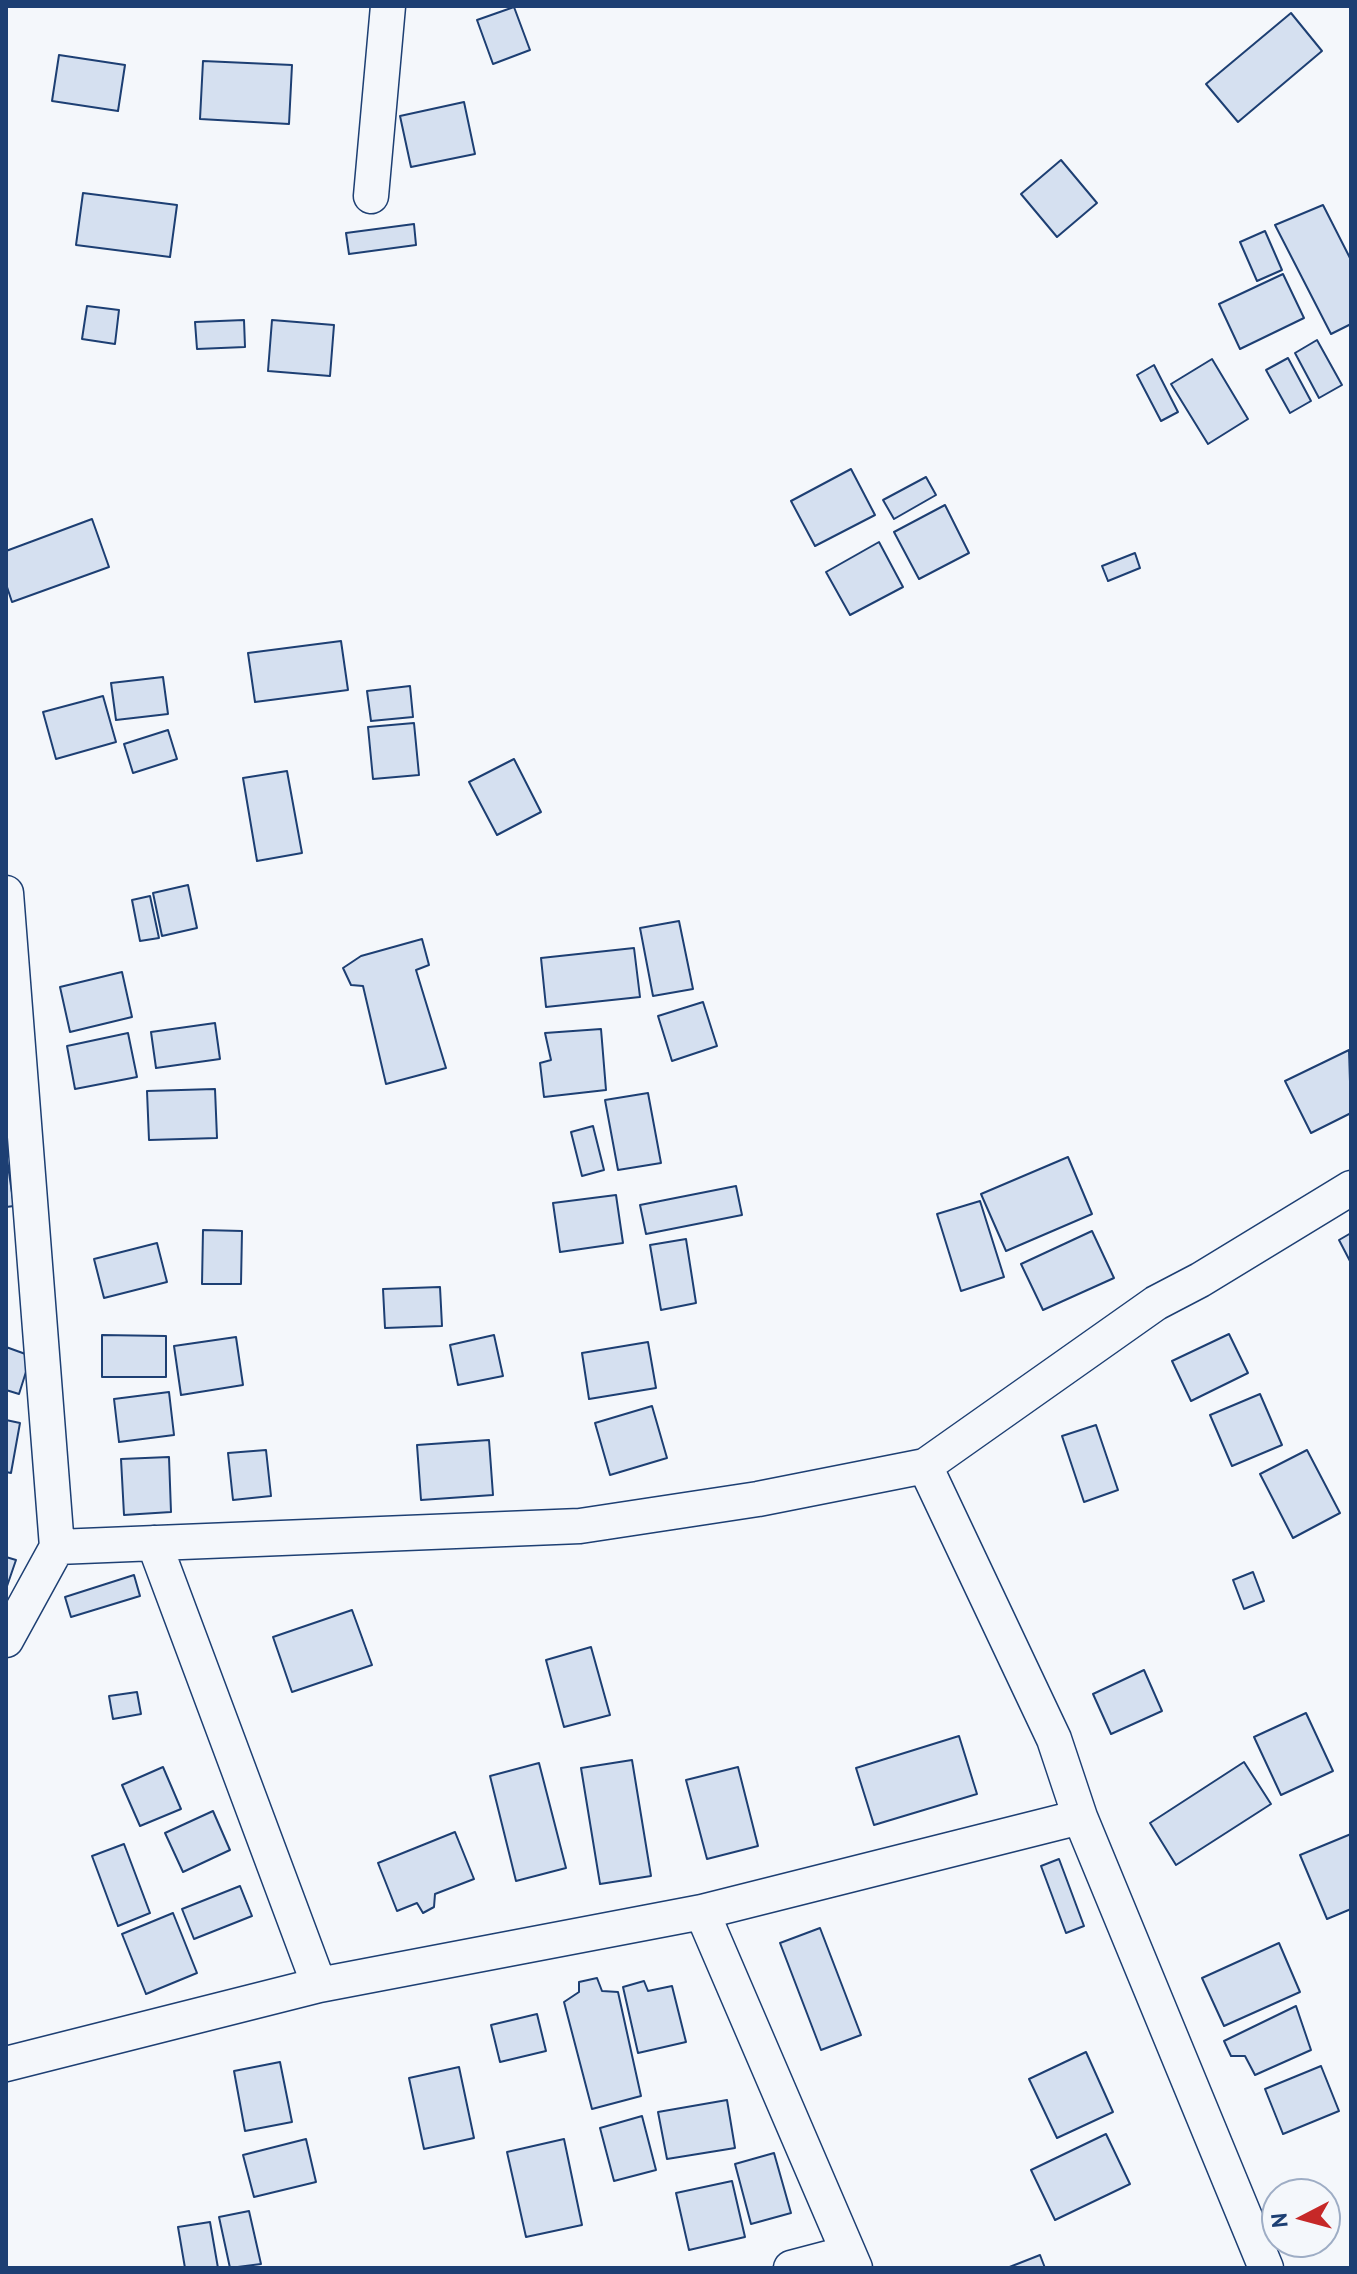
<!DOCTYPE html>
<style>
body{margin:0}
#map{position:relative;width:1357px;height:2274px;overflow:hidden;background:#f4f7fb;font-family:"PT Sans",sans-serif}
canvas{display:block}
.frame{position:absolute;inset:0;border:8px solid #1d3f73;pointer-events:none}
.north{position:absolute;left:1261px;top:2178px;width:80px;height:80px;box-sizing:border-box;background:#f4f7fb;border:2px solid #9eadc5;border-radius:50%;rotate:264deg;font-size:22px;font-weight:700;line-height:32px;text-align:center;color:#1d3f73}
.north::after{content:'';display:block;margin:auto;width:28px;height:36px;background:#c62828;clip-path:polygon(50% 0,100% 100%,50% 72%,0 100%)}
</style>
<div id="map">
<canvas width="1357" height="2274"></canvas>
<div class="frame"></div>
<div class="north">N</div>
</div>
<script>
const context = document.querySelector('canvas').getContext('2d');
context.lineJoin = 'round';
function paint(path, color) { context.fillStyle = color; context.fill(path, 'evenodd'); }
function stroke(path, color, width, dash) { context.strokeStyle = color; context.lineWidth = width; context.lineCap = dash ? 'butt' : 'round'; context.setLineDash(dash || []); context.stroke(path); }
const building = new Path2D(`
 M 514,7 L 530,50 L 493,64 L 477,20 Z
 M 1291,13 L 1322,51 L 1238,122 L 1206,84 Z
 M 59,55 L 125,65 L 118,111 L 52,101 Z
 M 203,61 L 292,65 L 289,124 L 200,119 Z
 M 464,102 L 475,154 L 411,167 L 400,116 Z
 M 1061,160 L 1097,203 L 1057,237 L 1021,194 Z
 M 83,193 L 177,205 L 170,257 L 76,245 Z
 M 1323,205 L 1351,260 L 1351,324 L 1331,334 L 1275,225 Z
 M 414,224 L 416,245 L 349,254 L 346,233 Z
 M 1265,231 L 1282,270 L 1257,281 L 1240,242 Z
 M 1283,274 L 1304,318 L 1240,349 L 1219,304 Z
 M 87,306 L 119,310 L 115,344 L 82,339 Z
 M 244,320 L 245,347 L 197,349 L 195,322 Z
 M 272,320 L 334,325 L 330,376 L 268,371 Z
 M 1317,340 L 1342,385 L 1319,398 L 1295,353 Z
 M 1288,358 L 1311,401 L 1290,413 L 1266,370 Z
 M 1212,359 L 1248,419 L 1208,444 L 1171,384 Z
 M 1154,365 L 1178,412 L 1161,421 L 1137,375 Z
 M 851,469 L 875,515 L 815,546 L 791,501 Z
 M 926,477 L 936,495 L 894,519 L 883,500 Z
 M 945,505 L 969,553 L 919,579 L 894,532 Z
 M 92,519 L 109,567 L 12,602 L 6,584 L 6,551 Z
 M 879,542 L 903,587 L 850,615 L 826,572 Z
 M 1135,553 L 1140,568 L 1108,581 L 1102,566 Z
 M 341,641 L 348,690 L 255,702 L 248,653 Z
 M 163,677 L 168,714 L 116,720 L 111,683 Z
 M 410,686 L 413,717 L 371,721 L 367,691 Z
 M 103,696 L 116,742 L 56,759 L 43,712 Z
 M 414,723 L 419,775 L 373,779 L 368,727 Z
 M 168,730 L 177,759 L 133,773 L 124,744 Z
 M 514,759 L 541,812 L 497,835 L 469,782 Z
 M 287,771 L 302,853 L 257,861 L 243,778 Z
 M 188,885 L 197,928 L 162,936 L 153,893 Z
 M 150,896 L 159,938 L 140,941 L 132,900 Z
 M 679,921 L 693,989 L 653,996 L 640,928 Z
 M 422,939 L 429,965 L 416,970 L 446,1068 L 386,1084 L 363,986 L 351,985 L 343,968 L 361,956 Z
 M 634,948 L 640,997 L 546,1007 L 541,958 Z
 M 122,972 L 132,1017 L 70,1032 L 60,987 Z
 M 703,1002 L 717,1046 L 672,1061 L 658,1016 Z
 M 215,1023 L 220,1059 L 156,1068 L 151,1032 Z
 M 601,1029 L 606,1090 L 544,1097 L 540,1063 L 551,1060 L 545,1033 Z
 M 128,1033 L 137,1077 L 75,1089 L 67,1046 Z
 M 1349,1050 L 1351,1113 L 1311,1133 L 1285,1081 Z
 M 215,1089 L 217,1138 L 149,1140 L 147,1091 Z
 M 648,1093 L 661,1163 L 618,1170 L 605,1100 Z
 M 593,1126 L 604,1170 L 582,1176 L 571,1132 Z
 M 1068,1157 L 1092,1214 L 1006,1251 L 981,1194 Z
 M 7,1159 L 14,1206 L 6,1207 L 6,1160 Z
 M 736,1186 L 742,1215 L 646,1234 L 640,1205 Z
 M 616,1195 L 623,1243 L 560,1252 L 553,1203 Z
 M 980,1201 L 1004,1277 L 961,1291 L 937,1214 Z
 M 203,1230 L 242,1231 L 241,1284 L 202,1284 Z
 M 1092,1231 L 1114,1278 L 1043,1310 L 1021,1264 Z
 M 1351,1233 L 1351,1263 L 1339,1240 Z
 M 686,1239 L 696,1303 L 661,1310 L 650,1245 Z
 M 157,1243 L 167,1282 L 104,1298 L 94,1259 Z
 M 440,1287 L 442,1326 L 385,1328 L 383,1289 Z
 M 1229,1334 L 1248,1373 L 1191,1401 L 1172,1361 Z
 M 102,1335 L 166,1336 L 166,1377 L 102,1377 Z
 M 494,1335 L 503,1376 L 458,1385 L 450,1345 Z
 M 236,1337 L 243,1385 L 181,1395 L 174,1346 Z
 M 648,1342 L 656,1388 L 589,1399 L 582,1353 Z
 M 6,1347 L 31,1356 L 19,1394 L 6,1390 Z
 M 169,1392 L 174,1435 L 119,1442 L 114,1399 Z
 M 1260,1394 L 1282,1445 L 1232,1466 L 1210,1415 Z
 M 652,1406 L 667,1458 L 610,1475 L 595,1423 Z
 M 6,1420 L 20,1423 L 11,1473 L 6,1472 Z
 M 1096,1425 L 1118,1490 L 1084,1502 L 1062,1436 Z
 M 489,1440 L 493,1495 L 421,1500 L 417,1445 Z
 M 266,1450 L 271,1496 L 233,1500 L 228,1453 Z
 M 1307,1450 L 1340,1513 L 1293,1538 L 1260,1474 Z
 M 169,1457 L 171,1512 L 124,1515 L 121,1459 Z
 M 6,1557 L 16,1560 L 6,1589 Z
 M 1253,1572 L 1264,1601 L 1244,1609 L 1233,1580 Z
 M 134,1575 L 140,1596 L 71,1617 L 65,1597 Z
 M 352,1610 L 372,1665 L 292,1692 L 273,1637 Z
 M 591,1647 L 610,1715 L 564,1727 L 546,1660 Z
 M 1144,1670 L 1162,1711 L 1111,1734 L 1093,1694 Z
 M 137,1692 L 141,1714 L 113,1719 L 109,1696 Z
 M 1306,1713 L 1333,1771 L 1281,1795 L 1254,1737 Z
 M 959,1736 L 977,1794 L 874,1825 L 856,1768 Z
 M 632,1760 L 651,1876 L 600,1884 L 581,1768 Z
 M 1244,1762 L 1271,1804 L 1176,1865 L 1150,1823 Z
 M 539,1763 L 566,1868 L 516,1881 L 490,1776 Z
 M 163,1767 L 181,1809 L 140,1826 L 122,1785 Z
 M 738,1767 L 758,1846 L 707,1859 L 686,1780 Z
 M 213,1811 L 230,1850 L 183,1872 L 165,1833 Z
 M 455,1832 L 474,1879 L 435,1894 L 434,1907 L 423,1913 L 417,1903 L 397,1911 L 378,1863 Z
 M 1351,1834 L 1351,1909 L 1327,1919 L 1300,1855 Z
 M 124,1844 L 150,1913 L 118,1926 L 92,1856 Z
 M 1059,1859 L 1084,1926 L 1066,1933 L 1041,1866 Z
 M 240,1886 L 252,1916 L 194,1939 L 182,1909 Z
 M 173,1913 L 197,1973 L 146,1994 L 122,1934 Z
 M 820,1928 L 861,2035 L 821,2050 L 780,1943 Z
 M 1279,1943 L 1300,1992 L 1224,2026 L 1202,1978 Z
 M 597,1978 L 602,1991 L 618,1992 L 641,2096 L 592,2109 L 564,2002 L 579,1992 L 579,1982 Z
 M 644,1981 L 648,1991 L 672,1986 L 686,2042 L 638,2053 L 623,1987 Z
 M 1296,2006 L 1311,2050 L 1255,2075 L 1245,2056 L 1231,2056 L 1224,2041 Z
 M 537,2014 L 546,2051 L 500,2062 L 491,2025 Z
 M 1086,2052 L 1113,2112 L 1057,2138 L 1029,2079 Z
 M 280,2062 L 292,2122 L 245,2131 L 234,2071 Z
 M 1321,2066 L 1339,2111 L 1283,2134 L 1265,2089 Z
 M 459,2067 L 474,2138 L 424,2149 L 409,2078 Z
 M 727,2100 L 735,2148 L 667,2159 L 658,2112 Z
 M 642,2116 L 656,2170 L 614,2181 L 600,2128 Z
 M 1106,2134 L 1130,2184 L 1055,2220 L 1031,2170 Z
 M 306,2139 L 316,2182 L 254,2197 L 243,2155 Z
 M 564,2139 L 582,2225 L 526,2237 L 507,2152 Z
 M 774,2153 L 791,2213 L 751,2224 L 735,2164 Z
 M 732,2181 L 745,2237 L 689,2250 L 676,2193 Z
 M 249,2211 L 261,2264 L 230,2268 L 219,2217 Z
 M 210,2222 L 218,2268 L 185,2268 L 178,2227 Z
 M 1040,2255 L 1045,2268 L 1007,2268 Z`);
paint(building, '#d5e0f0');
stroke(building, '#1d3f73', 2);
const minor = new Path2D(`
 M 371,196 L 388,6
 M 6,893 L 57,1547 L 6,1640
 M 925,1466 L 1054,1739 L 1080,1817 L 1266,2268
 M 154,1543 L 319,1985
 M 57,1547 L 580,1526 L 758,1499 L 925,1466 L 1156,1303 L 1200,1280 L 1351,1188
 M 702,1912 L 855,2268
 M 6,2064 L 319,1985 L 702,1912 L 1080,1817
 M 791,2268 L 848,2253`);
stroke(minor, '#1d3f73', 37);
stroke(minor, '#f4f7fb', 34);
</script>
